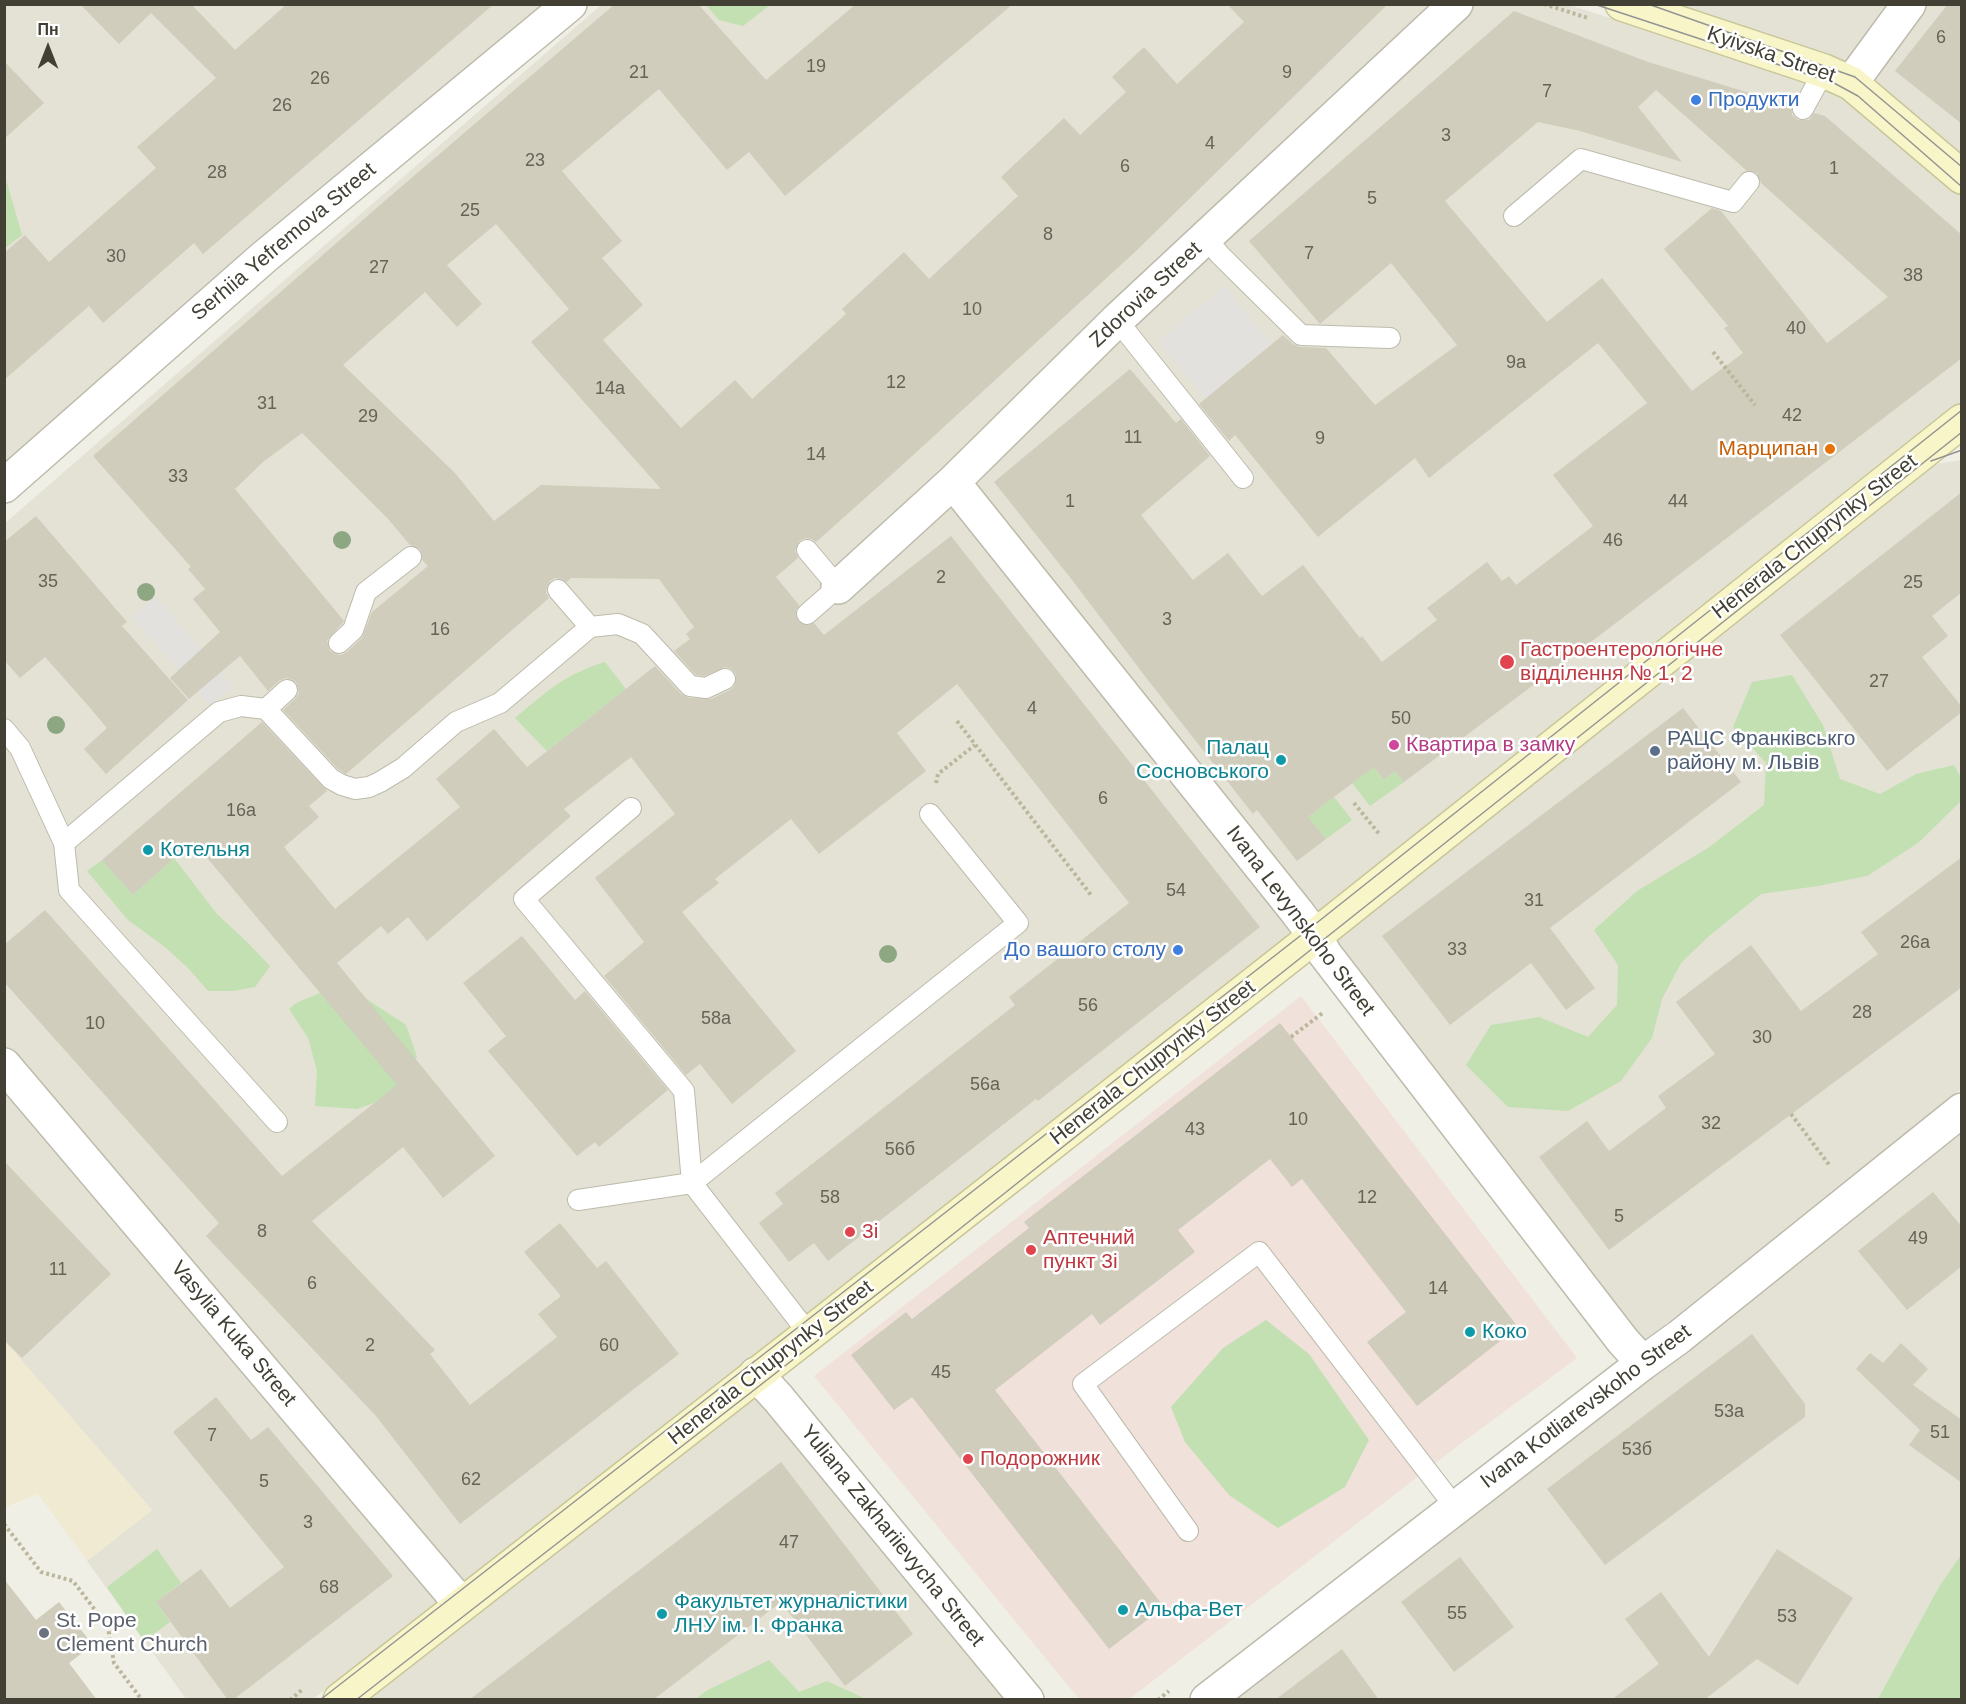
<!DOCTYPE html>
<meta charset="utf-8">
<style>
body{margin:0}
#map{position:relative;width:1966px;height:1704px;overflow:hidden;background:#f0efe5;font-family:Helvetica,sans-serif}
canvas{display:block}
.frame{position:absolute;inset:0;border:6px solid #424035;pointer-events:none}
.north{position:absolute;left:18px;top:18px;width:60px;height:60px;-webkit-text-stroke:4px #fff;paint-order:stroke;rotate:0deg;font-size:16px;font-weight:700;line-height:24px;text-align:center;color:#424035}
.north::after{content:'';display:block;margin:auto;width:21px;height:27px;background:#424035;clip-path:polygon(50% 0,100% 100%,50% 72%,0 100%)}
</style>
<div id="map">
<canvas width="1966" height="1704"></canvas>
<div class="frame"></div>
<div class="north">Пн</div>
</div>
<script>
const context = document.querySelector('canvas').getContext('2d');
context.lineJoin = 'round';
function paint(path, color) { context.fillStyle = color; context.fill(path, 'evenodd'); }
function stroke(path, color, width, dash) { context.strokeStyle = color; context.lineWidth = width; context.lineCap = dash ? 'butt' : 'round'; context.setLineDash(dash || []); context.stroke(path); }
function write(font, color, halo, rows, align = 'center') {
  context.font = font + ' Helvetica,sans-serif'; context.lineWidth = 5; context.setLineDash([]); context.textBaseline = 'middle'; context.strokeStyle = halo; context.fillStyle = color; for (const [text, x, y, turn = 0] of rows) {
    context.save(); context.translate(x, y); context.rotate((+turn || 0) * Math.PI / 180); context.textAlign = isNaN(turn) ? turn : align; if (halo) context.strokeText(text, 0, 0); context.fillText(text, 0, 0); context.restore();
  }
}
paint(new Path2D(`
 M 5,5 L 552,5 L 5,470 Z
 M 601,5 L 1569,5 L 1846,93 L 1961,195 L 1961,403 L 1293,936 L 313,1699 L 186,1699 L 87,1561 L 152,1510 L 5,1343 L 4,524 Z
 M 1666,5 L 1892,5 L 1845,67 Z
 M 1921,5 L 1961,5 L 1961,158 L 1866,78 Z
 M 1961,460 L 1961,1089 L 1643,1342 L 1334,936 L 1930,465 Z
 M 1961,1122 L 1961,1699 L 1210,1699 Z
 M 759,1395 L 1013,1700 L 369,1700 Z`), '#e4e2d4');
paint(new Path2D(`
 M 4,1340 L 152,1510 L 87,1561 L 38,1494 L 5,1507 Z`), '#f0ead2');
paint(new Path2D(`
 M 1301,996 L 1577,1358 L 1455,1448 L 1128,1700 L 1079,1699 L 814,1376 Z`), '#f0e1da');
paint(new Path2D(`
 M 706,5 L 770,5 L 743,26 L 719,20 Z
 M 5,176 L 22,235 L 5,248 L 4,176 Z
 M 605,662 L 626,689 L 547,751 L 515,718 C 546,692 565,674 605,662 Z
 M 1792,675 L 1823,725 L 1840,779 L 1880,794 L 1916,774 L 1954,765 L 1961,778 L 1961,801 L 1918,843 L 1867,876 L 1818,886 L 1761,894 L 1709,936 L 1681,963 L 1662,999 L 1652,1038 L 1621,1081 L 1568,1111 L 1508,1107 L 1466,1065 L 1491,1025 L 1539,1017 L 1588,1037 L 1617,1005 L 1618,965 L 1594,930 L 1637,891 L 1708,848 L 1764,805 L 1766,763 L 1733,727 L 1752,682 Z
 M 1374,767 L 1384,780 L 1395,771 L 1404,782 L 1370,806 L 1352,783 Z
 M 1334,797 L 1352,820 L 1326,839 L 1308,817 Z
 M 174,858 L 217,914 L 248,943 L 270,966 L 255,987 L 233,991 L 208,991 L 189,969 L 165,947 L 128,920 L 87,871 L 102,860 L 133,895 Z
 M 332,988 L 365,998 L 406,1025 L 417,1057 L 394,1096 L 357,1109 L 315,1106 L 317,1071 L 308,1038 L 289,1009 L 296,1003 Z
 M 1266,1320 L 1309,1354 L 1369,1440 L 1345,1487 L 1278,1528 L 1229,1495 L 1185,1442 L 1171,1407 L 1223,1348 Z
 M 157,1549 L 181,1583 L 156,1602 L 170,1622 L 144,1641 L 107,1587 Z
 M 1961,1555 L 1961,1699 L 1878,1699 L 1939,1587 Z
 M 769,1660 L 799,1692 L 827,1681 L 866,1699 L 696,1699 L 706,1691 Z`), '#c2e0b2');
paint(new Path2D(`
 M 1225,286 L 1272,344 L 1205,399 L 1158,341 Z
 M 156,596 L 233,686 L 209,705 L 132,617 Z`), '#e2e1dd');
paint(new Path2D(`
 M 80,4 L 191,4 L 235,50 L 287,4 L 494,4 L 203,254 L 194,243 L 103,323 L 89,306 L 4,380 L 4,253 L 25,235 L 49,262 L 156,168 L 137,147 L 216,78 L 151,13 L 119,44 Z
 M 615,4 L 698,4 L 766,80 L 856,4 L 1013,4 L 785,196 L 749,152 L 727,170 L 659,89 L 562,171 L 622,241 L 602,258 L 643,305 L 603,340 L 681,428 L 735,380 L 752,399 L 846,314 L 842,309 L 904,252 L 929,279 L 1018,196 L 1001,177 L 1064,118 L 1080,135 L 1126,92 L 1112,77 L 1144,47 L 1177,84 L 1244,22 L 1227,4 L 1388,4 L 1135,252 L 899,468 L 816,542 L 812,539 L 806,538 L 799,541 L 795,551 L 798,558 L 776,577 L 799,605 L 796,611 L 798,621 L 804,625 L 814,623 L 824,635 L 951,536 L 1260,927 L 1038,1101 L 1036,1099 L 828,1261 L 814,1243 L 789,1262 L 759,1223 L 783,1204 L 775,1193 L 1015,1005 L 1009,997 L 1129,903 L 957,684 L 897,733 L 926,771 L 819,854 L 791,819 L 715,879 L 719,883 L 682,912 L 796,1051 L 732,1104 L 700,1064 L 686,1075 L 604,976 L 644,942 L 595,878 L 675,814 L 631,757 L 564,809 L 571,816 L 427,941 L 408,917 L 388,934 L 381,926 L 337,963 L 495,1156 L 443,1198 L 403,1147 L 312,1221 L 435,1350 L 430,1354 L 470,1405 L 557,1337 L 538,1314 L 561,1296 L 524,1252 L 560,1223 L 597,1268 L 606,1261 L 679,1354 L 460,1524 L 376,1416 L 206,1236 L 219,1223 L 4,982 L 4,945 L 45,910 L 282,1176 L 397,1085 L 193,841 L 133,895 L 102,860 L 262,722 L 327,791 L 309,806 L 319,817 L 284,847 L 335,909 L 460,807 L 436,779 L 494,729 L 527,767 L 655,666 L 681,694 L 689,698 L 711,699 L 730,690 L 735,685 L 736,674 L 731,669 L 725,667 L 704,676 L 696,675 L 674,651 L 690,639 L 686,634 L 694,627 L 659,579 L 571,578 L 567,582 L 561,579 L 555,578 L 550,581 L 547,587 L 546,593 L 549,598 L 346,774 L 338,769 L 283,710 L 295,699 L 299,693 L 296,682 L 291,679 L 285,678 L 279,681 L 268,691 L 240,656 L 189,699 L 170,678 L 220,632 L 193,599 L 205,589 L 188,569 L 191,567 L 93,456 L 388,198 ZM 496,224 L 569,309 L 531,342 L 661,489 L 541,485 L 494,521 L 455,473 L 343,365 L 425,292 L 457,327 L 482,304 L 447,265 ZM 302,433 L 389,520 L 410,545 L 420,549 L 422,560 L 428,566 L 372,612 L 362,638 L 347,652 L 341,655 L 335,654 L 330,651 L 327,640 L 344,621 L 235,489 L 263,462 Z
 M 1948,4 L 1962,4 L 1962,124 L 1895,71 Z
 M 1514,11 L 1648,62 L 1792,106 L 1792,115 L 1798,120 L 1809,120 L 1814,113 L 1825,116 L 1962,235 L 1962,358 L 1608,629 L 1404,782 L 1395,771 L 1384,780 L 1374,767 L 1334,797 L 1308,817 L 1326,839 L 1297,861 L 1257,810 L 1253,814 L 1151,684 L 1069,576 L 994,482 L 1130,369 L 1176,423 L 1181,419 L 1210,456 L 1141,515 L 1193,580 L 1228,553 L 1262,596 L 1303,565 L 1360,638 L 1362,636 L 1382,662 L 1437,620 L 1427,608 L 1487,562 L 1502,581 L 1509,576 L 1516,585 L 1593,526 L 1553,475 L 1647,403 L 1598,343 L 1429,478 L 1415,458 L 1318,537 L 1235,435 L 1229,441 L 1199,404 L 1283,335 L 1293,344 L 1300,347 L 1326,348 L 1375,405 L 1457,345 L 1391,263 L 1320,324 L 1249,241 ZM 1656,90 L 1747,171 L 1757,173 L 1761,183 L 1888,297 L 1827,343 L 1721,211 L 1712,208 L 1664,249 L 1728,326 L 1724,328 L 1743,353 L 1692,391 L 1602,278 L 1547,322 L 1445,201 L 1538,122 L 1580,131 L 1682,162 L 1638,107 Z
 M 4,61 L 44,103 L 4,139 Z
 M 1962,492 L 1962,592 L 1932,616 L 1948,636 L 1922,657 L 1962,707 L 1962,712 L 1887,771 L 1780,635 Z
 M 36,516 L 127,622 L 122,626 L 188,700 L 106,774 L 84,749 L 107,728 L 85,702 L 45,657 L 20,678 L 4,660 L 4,542 Z
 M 1683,708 L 1741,782 L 1550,928 L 1595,988 L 1566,1010 L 1531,963 L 1450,1025 L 1382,936 Z
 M 1962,857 L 1962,987 L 1609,1250 L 1539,1157 L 1587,1121 L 1609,1151 L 1666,1108 L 1658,1096 L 1715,1054 L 1676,1002 L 1751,945 L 1801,1011 L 1878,954 L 1861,932 Z
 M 522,936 L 575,1000 L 585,991 L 668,1090 L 599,1147 L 595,1142 L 577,1156 L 488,1051 L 506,1036 L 463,983 Z
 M 1280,1023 L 1518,1327 L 1417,1406 L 1367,1342 L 1406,1312 L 1302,1179 L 1292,1187 L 1270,1159 L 1178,1230 L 1195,1252 L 1100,1325 L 1092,1314 L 995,1390 L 1164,1607 L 1109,1649 L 912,1397 L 894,1410 L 851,1355 L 906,1312 L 912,1319 L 1029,1228 L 1024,1222 Z
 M 4,1161 L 111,1274 L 22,1358 L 4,1340 Z
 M 1933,1192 L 1962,1227 L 1962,1266 L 1907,1310 L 1858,1251 Z
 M 1752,1334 L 1805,1404 L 1805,1417 L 1605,1565 L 1547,1489 Z
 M 1901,1343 L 1928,1369 L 1913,1385 L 1962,1420 L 1962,1483 L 1909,1445 L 1920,1430 L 1856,1369 L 1870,1353 L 1883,1363 Z
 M 216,1397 L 251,1440 L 268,1427 L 393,1576 L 233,1700 L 228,1700 L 156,1602 L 201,1569 L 230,1608 L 284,1567 L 173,1432 Z
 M 781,1462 L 913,1634 L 845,1686 L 781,1602 L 653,1700 L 469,1700 Z
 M 1777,1549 L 1853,1598 L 1798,1685 L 1757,1659 L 1704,1700 L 1611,1700 L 1659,1664 L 1625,1619 L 1661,1592 L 1709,1657 Z
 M 1460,1557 L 1514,1627 L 1454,1672 L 1401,1602 Z
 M 4,1579 L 36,1620 L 59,1602 L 93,1645 L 69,1663 L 97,1700 L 4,1700 Z
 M 1342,1649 L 1379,1700 L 1275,1700 Z`), '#d0cdbc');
const lane = new Path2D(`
 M 1803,109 L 1824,71
 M 1514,216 L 1581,159 L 1733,202 L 1749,182
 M 1206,238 L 1220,255 L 1301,335 L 1390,338
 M 1117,320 L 1243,478
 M 558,590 L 590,627
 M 807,614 L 838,587 L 807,550
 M 339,643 L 353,630 L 366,592 L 411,557
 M 266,709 L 287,690
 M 4,729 L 20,748 L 64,843 L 69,890 L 277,1122
 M 631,808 L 524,899 L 684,1091 L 692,1183
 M 64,843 L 219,712 L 241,706 L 266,709 L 331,779 L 342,785 L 355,789 L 369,787 L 380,782 L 403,768 L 456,722 L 500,703 L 590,627 L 618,624 L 642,634 L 690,686 L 706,688 L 725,679
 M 692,1183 L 1018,923 L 930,814
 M 578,1200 L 692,1183 L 809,1334
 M 1188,1531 L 1083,1384 L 1259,1252 L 1455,1507`);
const street = new Path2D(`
 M 1851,83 L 1909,4
 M 953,482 L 1297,912 L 1315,936 L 1325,954 L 1623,1341 L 1643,1363
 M 4,486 L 263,258 L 570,4
 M 838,587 L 953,482 L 1117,320 L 1456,4
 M 4,1065 L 461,1604
 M 756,1374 L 778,1398 L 1027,1700
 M 1207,1700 L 1643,1363 L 1679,1337 L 1962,1110`);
const secondary = new Path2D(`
 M 1622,4 L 1824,71 L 1851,83 L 1962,177
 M 340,1700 L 809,1334 L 1315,936 L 1962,421`);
stroke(lane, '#bdbbac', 22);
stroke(street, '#bdbbac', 36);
stroke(secondary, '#c8c698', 36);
stroke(new Path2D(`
 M 1544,4 L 1588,18
 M 1713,352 L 1755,405
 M 957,721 L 1091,895
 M 936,783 L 938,774 L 975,745
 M 1354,803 L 1380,835
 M 1291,1037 L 1324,1012
 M 1791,1114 L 1830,1166
 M 4,1524 L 41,1572 L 73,1581 L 108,1627 L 114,1663 L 142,1700
 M 290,1700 L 303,1689
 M 1158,1700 L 1169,1691`), '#bbb69c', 4, [3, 3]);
stroke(lane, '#fff', 20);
stroke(street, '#fff', 33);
stroke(secondary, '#f8f6c8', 33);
stroke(new Path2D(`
 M 1594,4 L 1834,83 L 1858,96 L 1962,187
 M 1648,4 L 1855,77 L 1962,167
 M 1931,461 L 1962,450
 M 320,1700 L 1309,929 L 1962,410
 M 356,1700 L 903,1274 L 1962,432`), '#949494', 1.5);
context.fillStyle = '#8ca781';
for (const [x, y] of [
 [342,540],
 [146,592],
 [56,725],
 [888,954]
]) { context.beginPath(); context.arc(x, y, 9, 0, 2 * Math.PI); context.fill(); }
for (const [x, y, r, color] of [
 [1696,100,6,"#3f7fe0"],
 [1830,449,6,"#e8710a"],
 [1507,662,8,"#e0444e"],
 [1394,745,6,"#d1479c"],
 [1655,751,6,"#5c6f8a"],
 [1281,760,6,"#0f9aa8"],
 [148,850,6,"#0f9aa8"],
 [1178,950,6,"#3f7fe0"],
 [850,1232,6,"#e0444e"],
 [1031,1250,6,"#e0444e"],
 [1470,1332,6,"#0f9aa8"],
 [968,1459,6,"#e0444e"],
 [1123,1610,6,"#0f9aa8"],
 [662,1614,6,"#0f9aa8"],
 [44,1633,6,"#6b7280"]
]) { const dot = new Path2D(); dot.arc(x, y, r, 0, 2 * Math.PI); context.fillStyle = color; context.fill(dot); stroke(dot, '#fff', 2); }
write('18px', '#666357', null, [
 ["6",1941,38],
 ["19",816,67],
 ["21",639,73],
 ["9",1287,73],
 ["26",320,79],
 ["7",1547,92],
 ["26",282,106],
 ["3",1446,136],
 ["4",1210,144],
 ["23",535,161],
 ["6",1125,167],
 ["1",1834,169],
 ["28",217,173],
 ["5",1372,199],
 ["25",470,211],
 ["8",1048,235],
 ["7",1309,254],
 ["30",116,257],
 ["27",379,268],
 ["38",1913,276],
 ["10",972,310],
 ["40",1796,329],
 ["9а",1516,363],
 ["12",896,383],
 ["14а",610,389],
 ["31",267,404],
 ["42",1792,416],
 ["29",368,417],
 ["11",1133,438],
 ["9",1320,439],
 ["14",816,455],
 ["33",178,477],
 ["1",1070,502],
 ["44",1678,502],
 ["46",1613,541],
 ["2",941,578],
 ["35",48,582],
 ["25",1913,583],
 ["3",1167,620],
 ["16",440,630],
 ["27",1879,682],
 ["4",1032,709],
 ["50",1401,719],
 ["6",1103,799],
 ["16а",241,811],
 ["54",1176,891],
 ["31",1534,901],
 ["26а",1915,943],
 ["33",1457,950],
 ["56",1088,1006],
 ["28",1862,1013],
 ["58а",716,1019],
 ["10",95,1024],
 ["30",1762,1038],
 ["56а",985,1085],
 ["10",1298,1120],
 ["32",1711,1124],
 ["43",1195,1130],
 ["56б",900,1150],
 ["58",830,1198],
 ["12",1367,1198],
 ["5",1619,1217],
 ["8",262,1232],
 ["49",1918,1239],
 ["11",58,1270],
 ["6",312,1284],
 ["14",1438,1289],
 ["2",370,1346],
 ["60",609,1346],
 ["45",941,1373],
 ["53а",1729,1412],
 ["51",1940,1433],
 ["7",212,1436],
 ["53б",1637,1450],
 ["62",471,1480],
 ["5",264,1482],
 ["3",308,1523],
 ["47",789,1543],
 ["68",329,1588],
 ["55",1457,1614],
 ["53",1787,1617]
]);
write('21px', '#424035', '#fff', [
 ["Kyivska Street",1771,55,19],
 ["Serhiia Yefremova Street",284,242,-40],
 ["Zdorovia Street",1146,295,-43],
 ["Henerala Chuprynky Street",1815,537,-38],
 ["Ivana Levynskoho Street",1300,921,53],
 ["Henerala Chuprynky Street",1153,1063,-38],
 ["Vasylia Kuka Street",233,1334,50],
 ["Henerala Chuprynky Street",771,1363,-38],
 ["Ivana Kotliarevskoho Street",1586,1407,-37],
 ["Yuliana Zakhariievycha Street",892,1536,51]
]);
write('21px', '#366cbe', '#fff', [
 ["Продукти",1708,100],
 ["До вашого столу",1166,950,"right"]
], 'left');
write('21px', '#c56008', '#fff', [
 ["Марципан",1818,449]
], 'right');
write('21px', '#be3a42', '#fff', [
 ["Гастроентерологічне",1520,650],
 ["відділення № 1, 2",1520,674],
 ["3i",862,1232],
 ["Аптечний",1043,1238],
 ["пункт 3і",1043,1262],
 ["Подорожник",980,1459]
], 'left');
write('21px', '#4e5e75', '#fff', [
 ["РАЦС Франківськго",1667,739],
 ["району м. Львів",1667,763]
], 'left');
write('21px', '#b23c85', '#fff', [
 ["Квартира в замку",1406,745]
], 'left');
write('21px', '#0d838f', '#fff', [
 ["Палац",1269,748,"right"],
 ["Сосновського",1269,772,"right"],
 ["Котельня",160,850],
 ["Коко",1482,1332],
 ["Факультет журналістики",674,1602],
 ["ЛНУ ім. І. Франка",674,1626],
 ["Альфа-Вет",1135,1610]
], 'left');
write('21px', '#5b616d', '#fff', [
 ["St. Pope",56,1621],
 ["Clement Church",56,1645]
], 'left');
</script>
